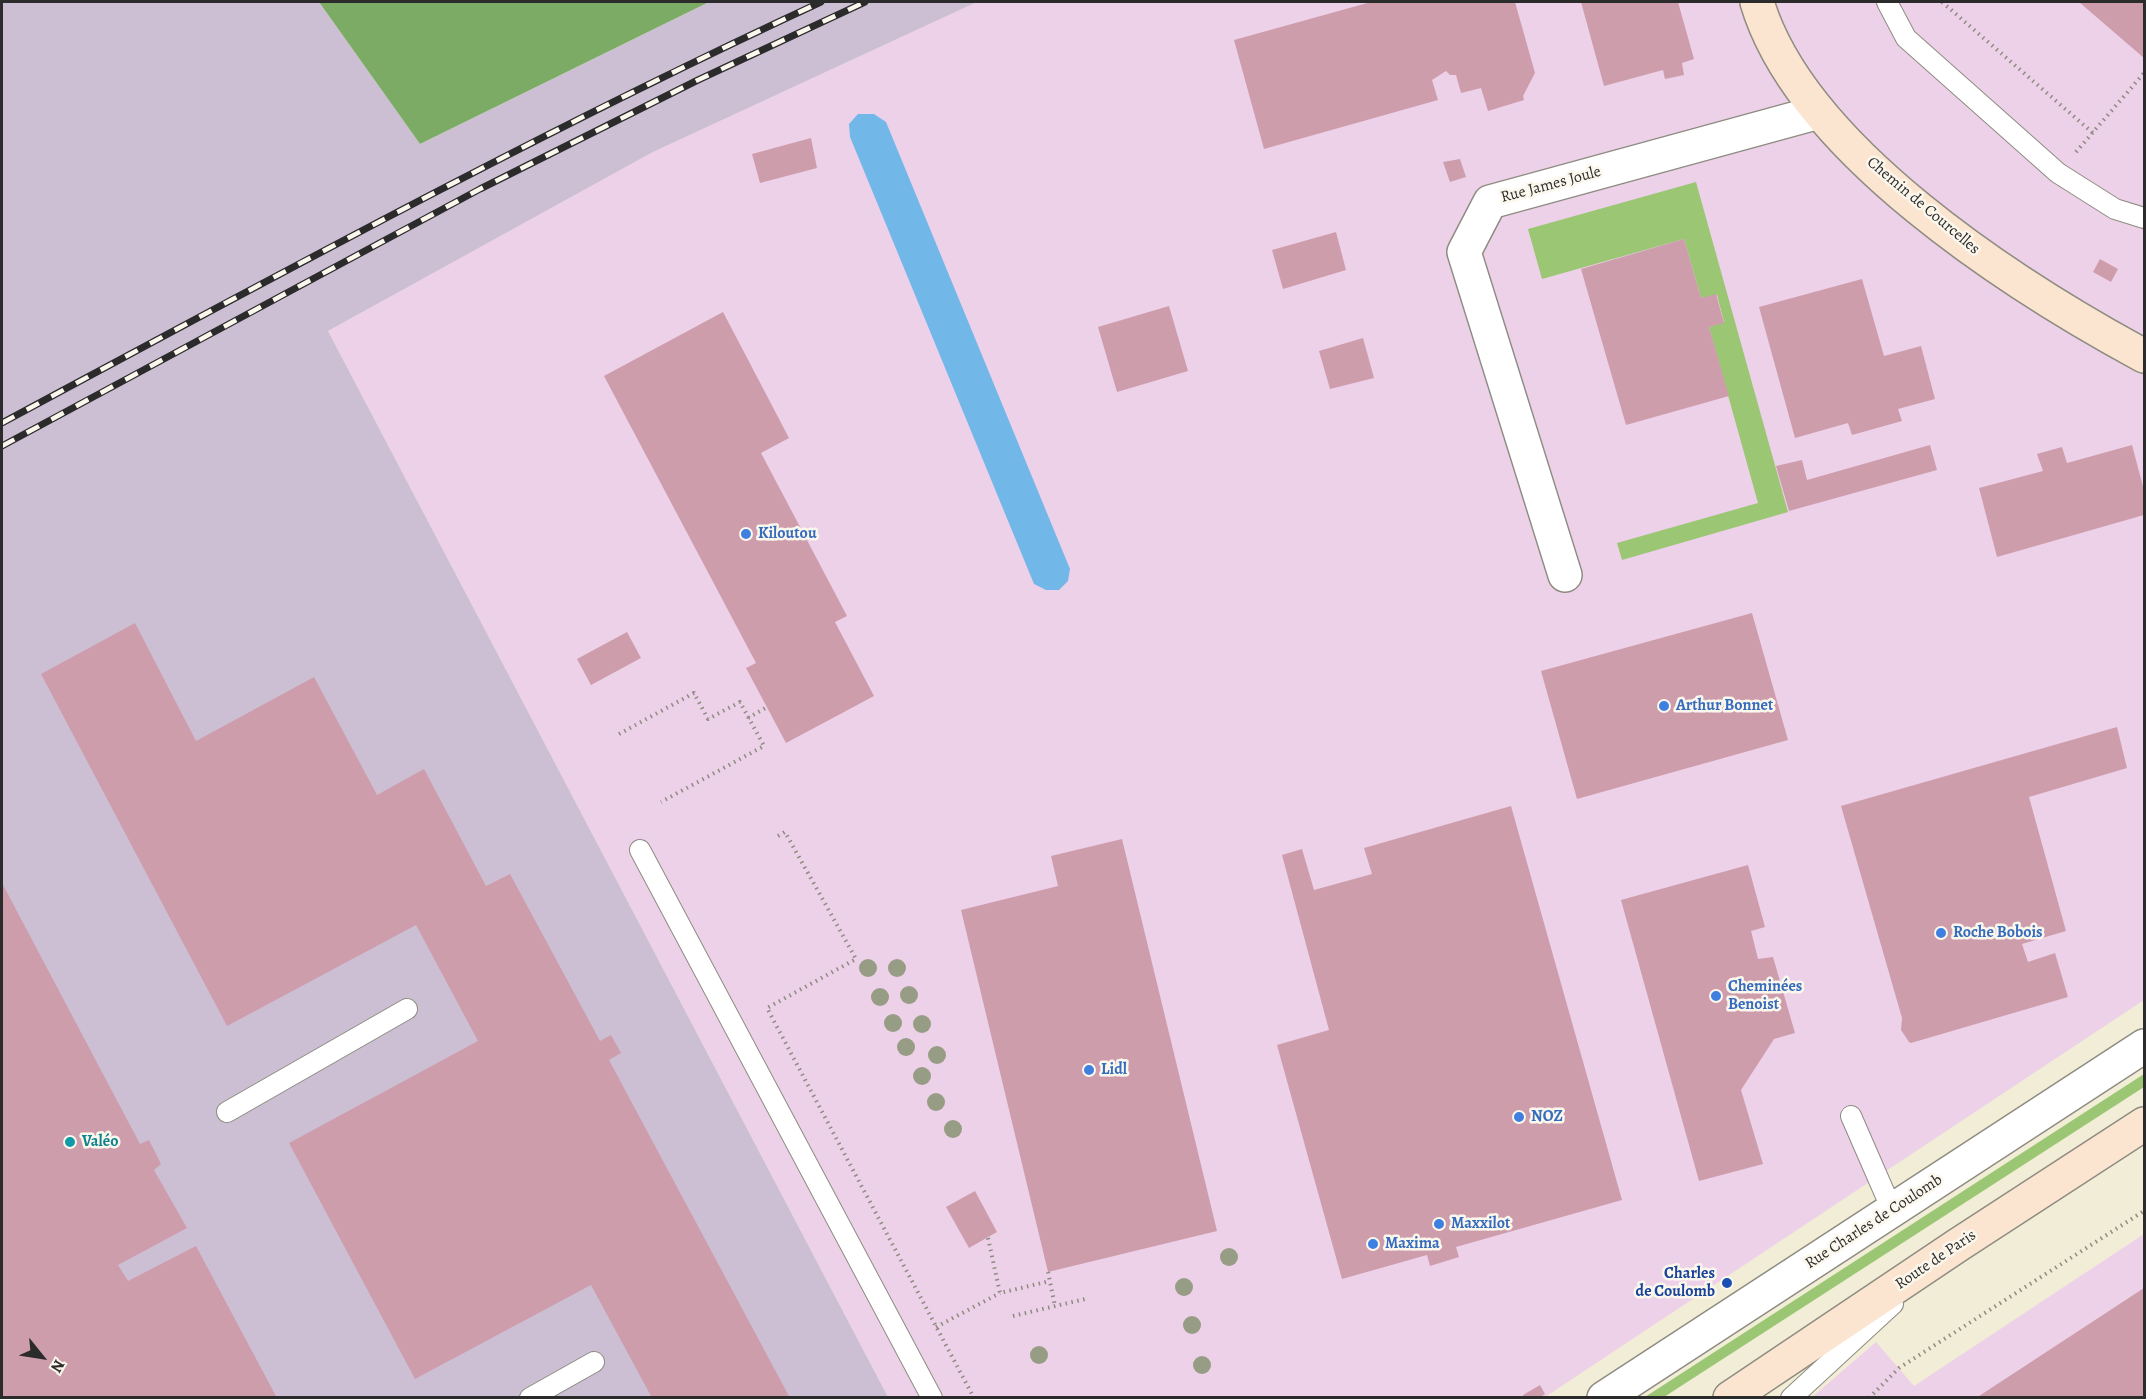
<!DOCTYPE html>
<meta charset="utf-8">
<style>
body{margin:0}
#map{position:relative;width:2146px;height:1399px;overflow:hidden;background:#f2edd7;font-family:Alegreya,serif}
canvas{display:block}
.frame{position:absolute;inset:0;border:3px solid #2b2b2b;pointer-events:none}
.north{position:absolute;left:12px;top:1327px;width:60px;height:60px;-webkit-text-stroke:4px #fbf7ec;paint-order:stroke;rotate:120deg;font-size:16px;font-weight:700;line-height:24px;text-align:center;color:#2b2b2b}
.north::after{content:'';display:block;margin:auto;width:21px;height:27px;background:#2b2b2b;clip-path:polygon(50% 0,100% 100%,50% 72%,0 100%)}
</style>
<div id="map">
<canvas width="2146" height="1399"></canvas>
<div class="frame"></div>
<div class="north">N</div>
</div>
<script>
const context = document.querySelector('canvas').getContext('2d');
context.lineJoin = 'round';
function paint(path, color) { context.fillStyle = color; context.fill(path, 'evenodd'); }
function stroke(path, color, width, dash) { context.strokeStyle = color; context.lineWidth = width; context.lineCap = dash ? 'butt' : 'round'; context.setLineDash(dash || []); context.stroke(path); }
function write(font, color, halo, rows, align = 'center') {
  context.font = font + ' Alegreya,serif'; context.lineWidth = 5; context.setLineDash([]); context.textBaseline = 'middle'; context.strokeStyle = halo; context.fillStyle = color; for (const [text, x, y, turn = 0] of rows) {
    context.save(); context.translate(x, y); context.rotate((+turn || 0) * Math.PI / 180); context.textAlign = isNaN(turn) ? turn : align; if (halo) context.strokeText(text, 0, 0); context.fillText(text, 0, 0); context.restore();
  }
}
paint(new Path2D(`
 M 977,2 L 2144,2 L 2144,1000 L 1545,1397 L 888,1397 L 328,331 L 653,152 Z
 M 2144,1234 L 2144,1397 L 1811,1398 L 1876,1342 L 1914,1386 Z`), '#edd1e9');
paint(new Path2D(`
 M 2,2 L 319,2 L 420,144 L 709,2 L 977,2 L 653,152 L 328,331 L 888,1397 L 2,1398 Z`), '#ccbfd4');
paint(new Path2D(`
 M 1696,182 L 1788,512 L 1622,560 L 1617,543 L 1758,503 L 1709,327 L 1724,322 L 1717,295 L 1701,298 L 1684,239 L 1542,279 L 1528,229 Z
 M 2144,1074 L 2144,1087 L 1664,1397 L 1645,1397 Z`), '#9bc673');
paint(new Path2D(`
 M 319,2 L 709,2 L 420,144 Z`), '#7cab65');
paint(new Path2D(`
 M 858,114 L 874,114 L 886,122 L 1070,569 L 1068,581 L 1059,590 L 1046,590 L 1034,584 L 850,137 L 849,124 Z`), '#71b8e9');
paint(new Path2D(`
 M 1371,2 L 1515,2 L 1535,73 L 1523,96 L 1524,100 L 1488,111 L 1481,88 L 1461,93 L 1456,75 L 1450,75 L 1446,71 L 1432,80 L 1438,100 L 1264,149 L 1234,40 Z
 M 1581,2 L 1678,2 L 1694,59 L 1682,63 L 1684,75 L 1665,79 L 1663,70 L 1604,86 Z
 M 2079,2 L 2144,2 L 2144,58 Z
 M 811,138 L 817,168 L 760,183 L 752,154 Z
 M 1460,159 L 1466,177 L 1450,182 L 1443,162 Z
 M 1336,232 L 1346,270 L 1283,289 L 1272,250 Z
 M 1684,239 L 1701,298 L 1716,294 L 1724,323 L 1709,327 L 1729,396 L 1626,425 L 1581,269 Z
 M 2100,259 L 2118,269 L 2111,282 L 2093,272 Z
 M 1862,279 L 1884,356 L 1921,346 L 1935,399 L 1898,409 L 1902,421 L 1852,435 L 1848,423 L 1795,438 L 1759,307 Z
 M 1169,306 L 1188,371 L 1117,392 L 1098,327 Z
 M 723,312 L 789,438 L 761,453 L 847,616 L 835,622 L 874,696 L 786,743 L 746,668 L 756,663 L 604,376 Z
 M 1363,338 L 1374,378 L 1330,389 L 1319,351 Z
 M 1930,445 L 1937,470 L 1789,511 L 1776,466 L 1802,460 L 1807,480 Z
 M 2132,445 L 2144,490 L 2144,515 L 1997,557 L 1979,488 L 2043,471 L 2037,454 L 2062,447 L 2067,463 Z
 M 1752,613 L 1788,740 L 1577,799 L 1541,671 Z
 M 135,623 L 196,741 L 314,677 L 377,795 L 424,769 L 486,886 L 510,874 L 600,1041 L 611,1035 L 621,1053 L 609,1060 L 790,1398 L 652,1398 L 591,1285 L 415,1379 L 289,1143 L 478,1041 L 416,925 L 227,1026 L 41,674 Z
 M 627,632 L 641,658 L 591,685 L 577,659 Z
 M 2117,727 L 2127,768 L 2029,797 L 2066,931 L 2022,944 L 2028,962 L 2055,953 L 2068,997 L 1911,1043 L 1909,1042 L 1901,1030 L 1902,1018 L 1841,806 Z
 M 1511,806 L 1622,1200 L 1456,1247 L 1459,1257 L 1430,1266 L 1427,1255 L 1342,1279 L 1277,1045 L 1329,1030 L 1282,855 L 1302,849 L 1314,890 L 1372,874 L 1364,848 Z
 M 1122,839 L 1217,1231 L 1048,1272 L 961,910 L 1058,886 L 1051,856 Z
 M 1748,865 L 1765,927 L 1751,931 L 1758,959 L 1773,957 L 1795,1033 L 1774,1039 L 1741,1090 L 1763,1164 L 1699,1181 L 1621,900 Z
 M 2,883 L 140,1144 L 149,1140 L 161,1164 L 154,1170 L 187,1228 L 118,1265 L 128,1281 L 196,1246 L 277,1398 L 2,1398 Z
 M 975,1191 L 997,1232 L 969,1248 L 946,1207 Z
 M 2144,1288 L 2144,1398 L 1976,1398 Z
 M 1540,1385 L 1545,1394 L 1539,1398 L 1524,1398 L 1523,1395 Z`), '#ce9dac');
const lane = new Path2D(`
 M 1887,2 L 1906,38 L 2058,173 L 2115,209 L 2144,218
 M 640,850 L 932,1398
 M 227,1112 L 407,1009
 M 1851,1116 L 1892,1210
 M 530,1398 L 594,1362
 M 1791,1398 L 1893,1304`);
const street = new Path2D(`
 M 1565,575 L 1464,252 L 1490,202 L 1819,112
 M 1604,1398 L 2144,1046`);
const secondary = new Path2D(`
 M 1757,2 C 1801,150 2015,286 2144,356
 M 1730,1398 L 1958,1245 L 2144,1124`);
stroke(lane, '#8e8c81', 22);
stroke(street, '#8e8c81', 36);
stroke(secondary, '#8e8c81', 36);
stroke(new Path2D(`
 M 1942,2 L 2093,133
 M 2076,152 L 2144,73
 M 748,718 L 767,707
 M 619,734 L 694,693 L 708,719 L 740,702 L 764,746 L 661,802
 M 778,836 L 785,832 L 856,959 L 767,1008 L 974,1398
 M 988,1238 L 1000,1293 L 1050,1281
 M 1048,1272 L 1055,1306
 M 1013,1316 L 1085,1299
 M 936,1327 L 1000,1293
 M 1869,1398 L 1899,1368 L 2144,1211`), '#8e8c81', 4, [1.5, 4.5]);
stroke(lane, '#fff', 20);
stroke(street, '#fff', 33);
stroke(secondary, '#fce5d0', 33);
const rail = new Path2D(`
 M 2,423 C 272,278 542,131 821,2
 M 2,446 L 480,189 L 698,80 L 865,2`);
stroke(rail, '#2b2b2b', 7);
stroke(rail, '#fbf7ec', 4.5, [14]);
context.fillStyle = '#979c84';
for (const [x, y] of [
 [868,968],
 [897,968],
 [909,995],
 [880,997],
 [893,1023],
 [922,1024],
 [906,1047],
 [937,1055],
 [922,1076],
 [936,1102],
 [953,1129],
 [1229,1257],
 [1184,1287],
 [1192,1325],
 [1039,1355],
 [1202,1365]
]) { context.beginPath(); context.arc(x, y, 9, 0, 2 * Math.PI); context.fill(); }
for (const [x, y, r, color] of [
 [746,534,6,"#3f7fe0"],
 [1664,706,6,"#3f7fe0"],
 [1941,933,6,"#3f7fe0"],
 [1716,996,6,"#3f7fe0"],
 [1089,1070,6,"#3f7fe0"],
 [1519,1117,6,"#3f7fe0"],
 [70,1142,6,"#0f9aa8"],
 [1439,1224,6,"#3f7fe0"],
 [1373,1244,6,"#3f7fe0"],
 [1727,1283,6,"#1a4fb4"]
]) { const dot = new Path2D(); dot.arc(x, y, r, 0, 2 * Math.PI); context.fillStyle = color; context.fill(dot); stroke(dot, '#fbf7ec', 2); }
write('16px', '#2b2b2b', '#fbf7ec', [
 ["Rue James Joule",1551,185,-15],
 ["Chemin de Courcelles",1923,206,40],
 ["Rue Charles de Coulomb",1874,1222,-33],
 ["Route de Paris",1936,1260,-34]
]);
write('bold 16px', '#366cbe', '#fbf7ec', [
 ["Kiloutou",758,534],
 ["Arthur Bonnet",1676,706],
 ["Roche Bobois",1953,933],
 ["Cheminées",1728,987],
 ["Benoist",1728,1005],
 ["Lidl",1101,1070],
 ["NOZ",1531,1117],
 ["Maxxilot",1451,1224],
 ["Maxima",1385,1244]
], 'left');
write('bold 16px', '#0d838f', '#fbf7ec', [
 ["Valéo",82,1142]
], 'left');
write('bold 16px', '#164399', '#fbf7ec', [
 ["Charles",1715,1274],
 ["de Coulomb",1715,1292]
], 'right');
</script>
